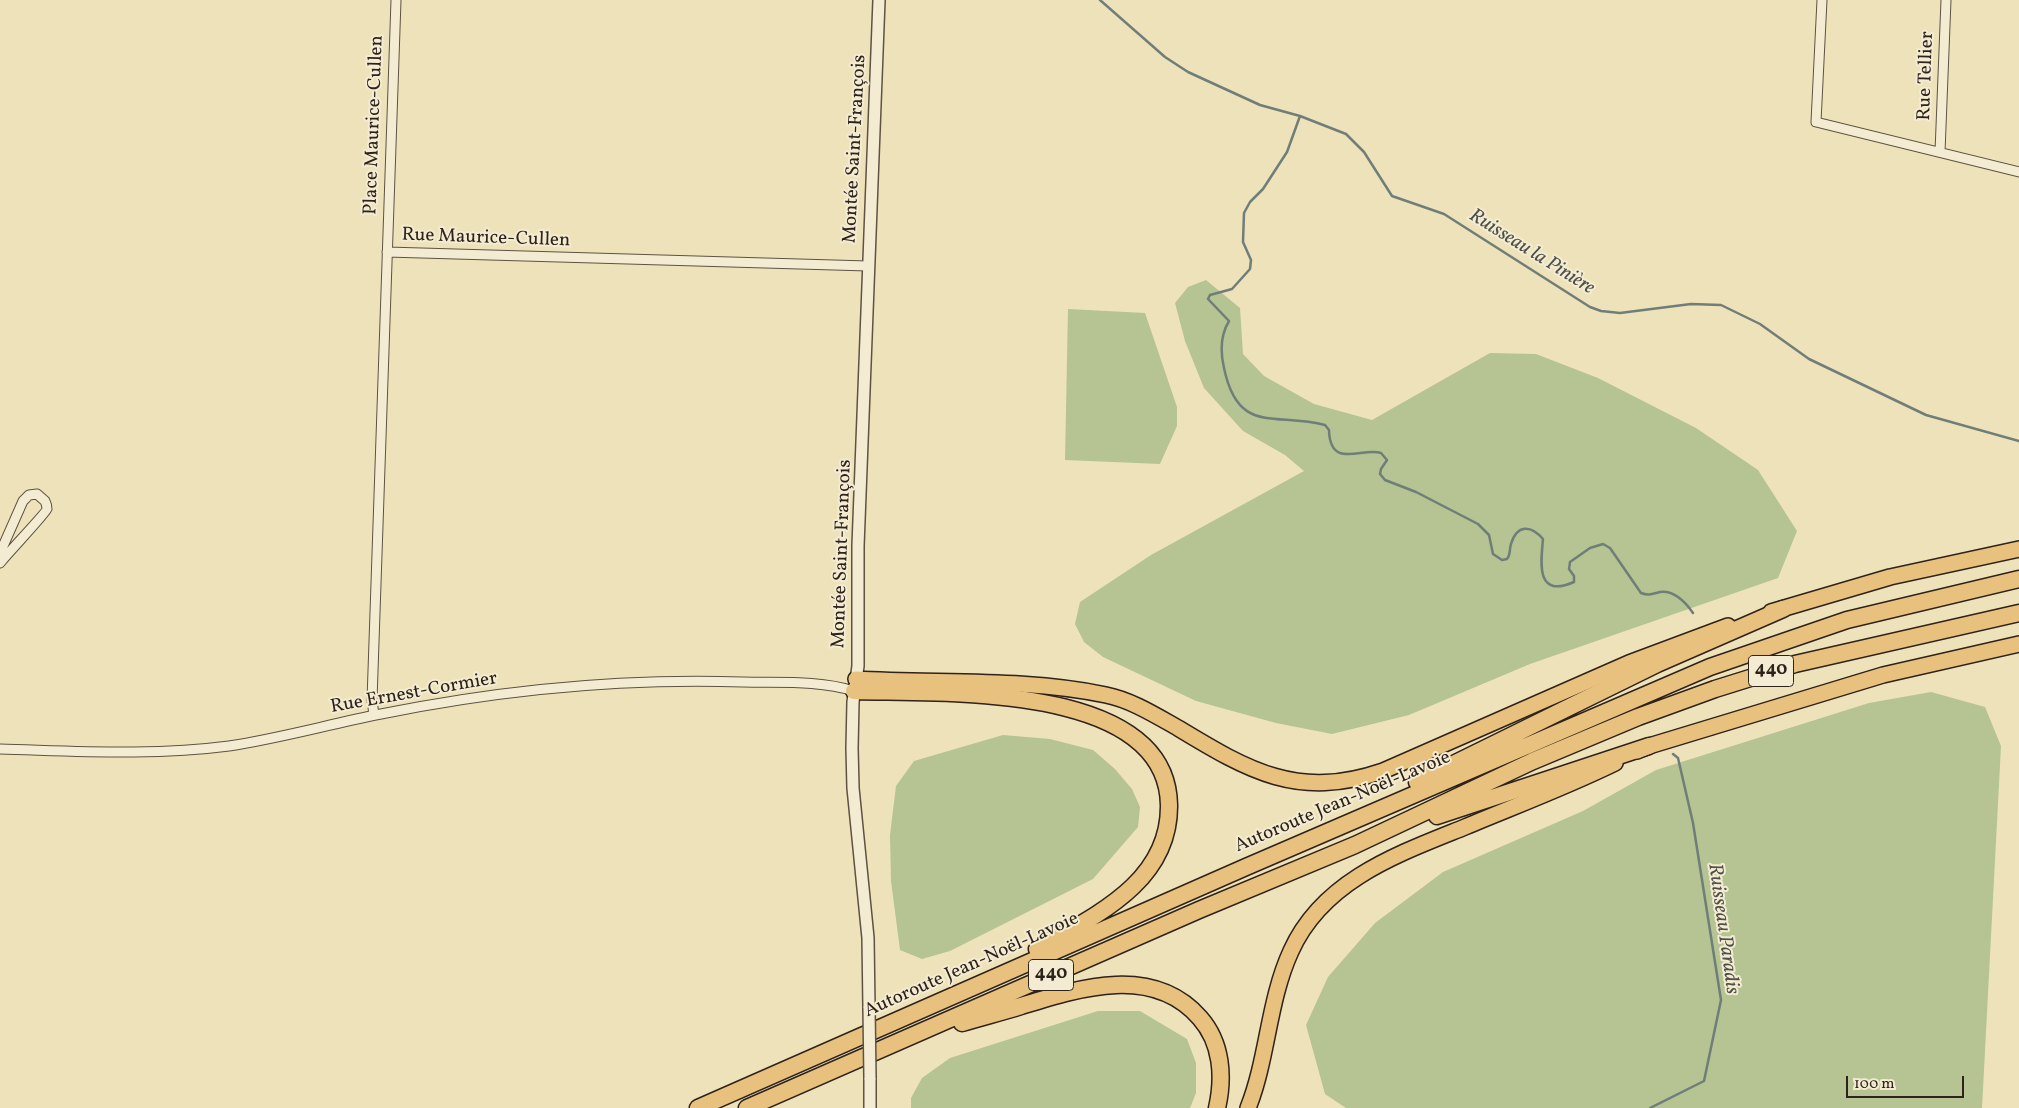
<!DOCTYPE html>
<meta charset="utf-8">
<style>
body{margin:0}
#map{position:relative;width:2019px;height:1108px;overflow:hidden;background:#eee2ba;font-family:Vollkorn,serif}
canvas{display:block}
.scale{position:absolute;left:1846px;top:1076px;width:118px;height:22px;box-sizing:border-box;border:2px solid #2e221b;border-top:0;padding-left:6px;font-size:15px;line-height:18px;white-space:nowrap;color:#2e221b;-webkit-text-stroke:4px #f4ecd2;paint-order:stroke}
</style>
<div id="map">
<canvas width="2019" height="1108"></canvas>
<div class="scale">100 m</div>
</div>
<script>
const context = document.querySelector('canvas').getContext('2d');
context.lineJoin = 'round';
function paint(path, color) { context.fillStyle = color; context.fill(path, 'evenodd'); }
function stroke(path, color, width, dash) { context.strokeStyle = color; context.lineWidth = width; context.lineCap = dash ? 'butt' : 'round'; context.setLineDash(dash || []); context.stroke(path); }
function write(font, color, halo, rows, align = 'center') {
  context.font = font + ' Vollkorn,serif'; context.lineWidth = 4; context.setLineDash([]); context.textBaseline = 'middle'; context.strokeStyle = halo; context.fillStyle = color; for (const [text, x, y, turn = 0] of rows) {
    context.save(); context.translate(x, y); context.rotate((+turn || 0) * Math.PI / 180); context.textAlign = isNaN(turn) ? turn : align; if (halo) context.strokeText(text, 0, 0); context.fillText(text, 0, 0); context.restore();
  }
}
paint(new Path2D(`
 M 1206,280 L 1240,308 L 1243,354 L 1264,376 L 1314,404 L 1372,420 L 1490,353 L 1536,354 L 1598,378 L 1696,428 L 1758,470 L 1797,531 L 1778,578 L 1530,664 L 1409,715 L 1332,734 L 1276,723 L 1196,701 L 1103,657 L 1084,642 L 1075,624 L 1080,602 L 1151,555 L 1304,471 L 1285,455 L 1243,431 L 1204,388 L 1185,341 L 1175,303 L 1188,287 Z
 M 1068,309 L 1145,313 L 1177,407 L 1177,426 L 1160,464 L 1065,460 Z
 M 1931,692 L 1985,707 L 2001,746 L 1982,1108 L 1346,1108 L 1325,1094 L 1306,1025 L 1328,977 L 1375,923 L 1443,872 L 1583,811 L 1656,770 L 1869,703 Z
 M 1003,735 L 1050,739 L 1093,750 L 1115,769 L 1132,789 L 1140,807 L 1138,827 L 1093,879 L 950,951 L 922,959 L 900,950 L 891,881 L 890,835 L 896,786 L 914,761 Z
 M 1098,1011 L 1140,1011 L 1187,1039 L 1196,1063 L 1196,1093 L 1190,1108 L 911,1108 L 911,1098 L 922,1078 L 950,1058 Z`), '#b5c492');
stroke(new Path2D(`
 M 1100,0 L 1165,57 L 1188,72 L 1260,105 L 1300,116 L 1346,134 L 1364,152 L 1392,196 L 1444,214 L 1590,307 L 1601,311 L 1620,313 L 1691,304 L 1721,305 L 1760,324 L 1809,359 L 1926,415 L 2019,441
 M 1300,116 L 1287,152 L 1263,189 L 1250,202 L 1244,213 L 1243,242 L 1251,260 L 1250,269 L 1232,289 L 1210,295 L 1208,299 L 1229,321 C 1220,336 1220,351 1224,368 C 1238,435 1274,412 1325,425 L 1329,430 C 1330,470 1362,447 1381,453 L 1387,460 L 1381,469 L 1380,474 L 1385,480 L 1416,492 L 1478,524 L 1489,535 L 1493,554 L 1502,560 L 1507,559 C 1511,554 1509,550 1511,544 C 1517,524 1531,525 1543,539 C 1541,562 1535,599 1574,582 L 1574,576 L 1569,569 L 1570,562 L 1590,548 L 1603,544 L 1610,548 L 1641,593 C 1649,596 1652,594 1660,592 C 1675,590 1686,603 1693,613
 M 1650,1108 L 1704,1081 L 1721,1000 L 1693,823 L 1678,758 L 1673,754`), '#707e7a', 2.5);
const minor = new Path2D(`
 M 1822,0 L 1816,122 L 2019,172
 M 1940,152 L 1946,0
 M 387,252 L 868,266
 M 0,553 L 23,501 L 29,495 L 37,494 L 45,501 C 46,503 47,506 47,509 C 46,513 6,555 0,563
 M 374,715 L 372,700 L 396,0
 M 0,749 C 76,751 153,756 229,746 C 281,738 330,724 381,714 C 500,690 622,678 743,682 C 780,683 819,680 854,691`);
const tertiary = new Path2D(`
 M 869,1008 L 868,938 L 853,788 L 852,748 L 853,702 L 858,666 L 858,546 L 879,0
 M 870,1108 L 870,1078`);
const trunk = new Path2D(`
 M 1771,612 L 1890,577 L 2019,549
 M 856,679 C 939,684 1025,678 1106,695 C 1131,700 1155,715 1178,728 C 1249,771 1298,800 1383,771 L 1629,663 L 1728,626
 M 1637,751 L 1649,746 L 1883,675 L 2019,644
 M 1248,1108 C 1268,1058 1268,1001 1291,951 C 1323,880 1398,854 1465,827 C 1515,806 1566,787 1615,763`);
const motorway = new Path2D(`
 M 854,691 C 938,694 1167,681 1169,805 C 1170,883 1094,916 1037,949
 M 1417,782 L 1657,664 L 1783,609
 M 1437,816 L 1649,746
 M 962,1023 C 982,1017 1002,1012 1021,1006 C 1079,988 1153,964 1200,1018 C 1222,1043 1224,1077 1217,1108
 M 698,1108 L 1246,867 L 1710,667 L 1847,620 L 2019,579
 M 747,1108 L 1199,910 L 1355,845 L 1533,761 L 1638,717 L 1715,689 L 1795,664 L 2019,613`);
stroke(minor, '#5e5243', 11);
stroke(tertiary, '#5e5243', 14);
stroke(trunk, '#2e221b', 18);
stroke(motorway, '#2e221b', 19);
stroke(minor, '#f4ecd2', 9);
stroke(tertiary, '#f4ecd2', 11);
stroke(trunk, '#e7c17d', 15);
stroke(motorway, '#e7c17d', 16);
const tertiaryBridge = new Path2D(`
 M 869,1008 L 870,1078`);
stroke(tertiaryBridge, '#5e5243', 14, []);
stroke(tertiaryBridge, '#f4ecd2', 11);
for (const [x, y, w] of [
 [1771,671,45],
 [1051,975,45]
]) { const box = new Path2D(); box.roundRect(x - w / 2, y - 15.5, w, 31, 4); context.fillStyle = '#f4ecd2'; context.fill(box); stroke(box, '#2e221b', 1); }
write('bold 18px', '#2e221b', null, [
 ["440",1771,671],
 ["440",1051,975]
]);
write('19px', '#2e221b', '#f4ecd2', [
 ["Rue Tellier",1927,76,-88],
 ["Place Maurice-Cullen",375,125,-88],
 ["Montée Saint-François",856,149,-87],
 ["Rue Maurice-Cullen",486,239,2],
 ["Montée Saint-François",843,554,-88],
 ["Rue Ernest-Cormier",414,694,-10],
 ["Autoroute Jean-Noël-Lavoie",1343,803,-23],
 ["Autoroute Jean-Noël-Lavoie",972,966,-24]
]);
write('italic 20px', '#4f504a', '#f4ecd2', [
 ["Ruisseau la Pinière",1531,253,32],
 ["Ruisseau Paradis",1722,929,82]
]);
</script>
